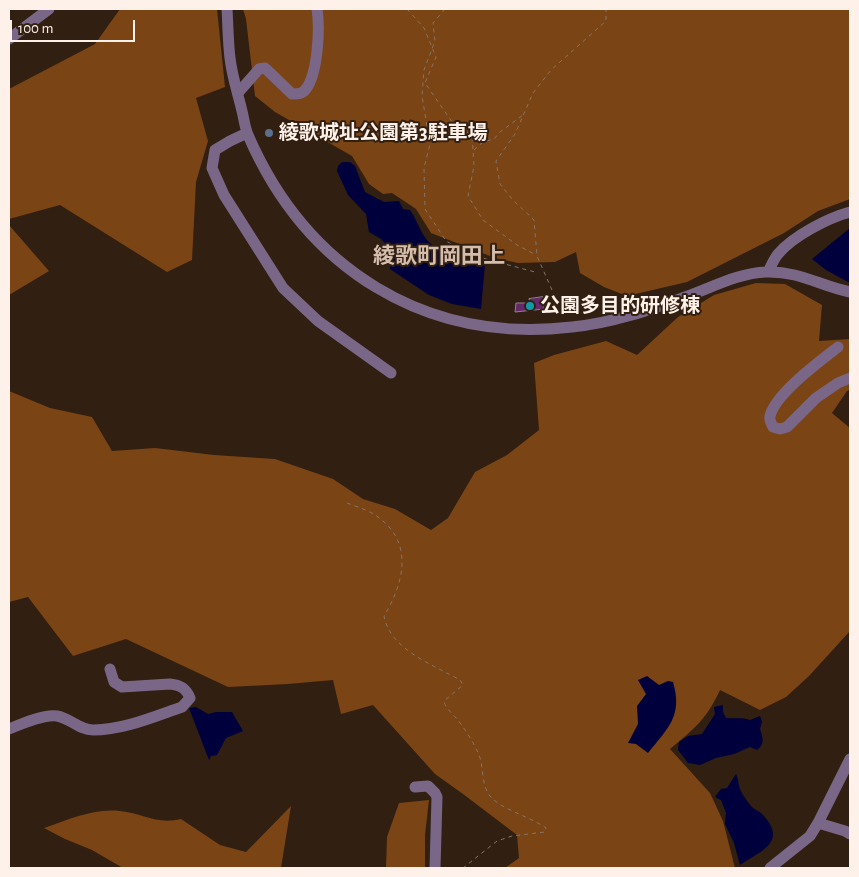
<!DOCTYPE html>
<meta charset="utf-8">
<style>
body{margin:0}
#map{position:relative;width:859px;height:877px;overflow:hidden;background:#311f11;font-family:"Alegreya Sans",sans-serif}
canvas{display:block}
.frame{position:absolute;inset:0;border:10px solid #fef1e9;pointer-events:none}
.scale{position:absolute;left:10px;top:20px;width:125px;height:22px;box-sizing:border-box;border:2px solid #fef1e9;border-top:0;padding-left:6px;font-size:15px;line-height:18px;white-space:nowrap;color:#fef1e9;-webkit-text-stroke:4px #311f11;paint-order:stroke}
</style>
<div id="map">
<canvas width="859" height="877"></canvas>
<div class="frame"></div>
<div class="scale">100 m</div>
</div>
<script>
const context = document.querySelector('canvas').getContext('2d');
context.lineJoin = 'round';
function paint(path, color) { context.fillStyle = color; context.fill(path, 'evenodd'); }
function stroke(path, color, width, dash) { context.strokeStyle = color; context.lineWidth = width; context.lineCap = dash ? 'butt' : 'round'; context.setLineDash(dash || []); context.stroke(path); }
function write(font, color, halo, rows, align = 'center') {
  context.font = font + ' "Alegreya Sans","Noto Sans JP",sans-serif'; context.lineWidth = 4; context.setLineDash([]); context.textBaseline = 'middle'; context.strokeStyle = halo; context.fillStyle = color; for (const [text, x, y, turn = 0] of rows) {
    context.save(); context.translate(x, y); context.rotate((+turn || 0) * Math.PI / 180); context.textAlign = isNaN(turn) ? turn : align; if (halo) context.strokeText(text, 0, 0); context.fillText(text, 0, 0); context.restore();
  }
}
paint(new Path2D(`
 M 120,9 L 217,9 L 225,87 L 196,98 L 208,141 L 196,182 L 192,260 L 167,272 L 60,205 L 9,219 L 9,89 L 95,44 Z
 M 243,9 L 850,9 L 850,199 L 818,211 L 784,233 L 687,282 L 627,296 L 604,287 L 580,273 L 576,252 L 555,262 L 518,263 L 495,258 L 431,233 L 416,209 L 392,193 L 383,194 L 369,184 L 352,156 L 275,112 L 255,96 L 246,19 Z
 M 9,225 L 49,271 L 9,295 Z
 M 756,283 L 785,284 L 822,305 L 819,341 L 850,339 L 850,390 L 847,391 L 832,413 L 850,428 L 850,631 L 809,676 L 786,697 L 760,710 L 720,690 C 706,720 695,728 670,749 L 710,793 L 723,821 L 735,868 L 505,868 L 519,858 L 517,835 L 463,794 L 435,774 L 373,705 L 341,714 L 333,680 L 288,684 L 228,687 L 126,639 L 73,656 L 28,597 L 9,602 L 9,391 L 50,408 L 92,417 L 112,451 L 155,448 L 214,455 L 275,459 L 333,479 L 363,499 L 395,509 L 431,530 L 448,518 L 475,472 L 507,455 L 539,430 L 534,363 L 554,355 L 606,341 L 637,355 L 678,317 L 714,295 Z
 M 429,800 L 425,835 L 425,868 L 386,868 L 387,837 L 399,803 Z
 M 291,806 L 281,868 L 123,868 L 92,850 L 65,839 L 44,828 C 68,820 93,808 120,811 C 143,813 156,825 181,819 L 220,845 L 246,852 Z`), '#7b4415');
paint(new Path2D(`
 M 342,162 L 350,162 L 355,166 L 365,192 L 384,202 L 399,201 L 403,209 L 410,210 C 420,224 424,249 444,248 C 456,257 471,259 485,265 L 481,309 L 452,304 L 429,295 L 390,269 L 390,259 L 393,252 L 381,239 L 369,232 L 366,214 L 348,195 L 337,171 L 338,166 Z
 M 850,228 L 850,283 L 826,270 L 812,259 Z
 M 647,676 L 659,685 L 668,681 L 673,682 C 683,716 668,728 648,753 L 636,744 L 628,743 L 638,724 L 637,706 L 646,694 L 638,680 Z
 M 723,705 L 723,712 L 726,718 C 735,719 742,717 750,720 L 760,716 L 762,722 L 760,729 C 763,738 765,744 757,750 L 750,747 L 734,754 L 716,758 L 700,765 L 688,763 L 678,750 L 679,742 L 688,736 L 702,734 L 715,714 L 714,707 Z
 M 196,707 L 208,714 L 216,712 L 232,712 L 243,731 L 226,738 L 217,755 L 211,756 L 209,760 L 189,708 Z
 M 736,774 C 739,780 738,784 740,789 C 742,794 747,801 751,806 C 754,810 760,811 763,815 C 788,842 761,851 740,865 L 734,843 L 725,824 L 726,813 L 721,800 L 715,797 L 721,789 L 727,788 Z`), '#00003c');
const building = new Path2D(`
 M 543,297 L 544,309 L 515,312 L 516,303 L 530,303 L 529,299 Z`);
paint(building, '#632968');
stroke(building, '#938094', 1);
stroke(new Path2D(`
 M 407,9 L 424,28 L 436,57 L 425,83 L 457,129 L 472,134 L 474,166 L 468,196 L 483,220 L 517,245 L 536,255
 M 445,9 L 433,23 L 435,41 L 424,70 L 422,96 L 430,144 L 424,168 L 425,209 L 446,241 L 464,251 L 486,259 L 535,272
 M 474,150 L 483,142 L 494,139 L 500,132 L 523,115
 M 552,290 L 537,256 L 534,220 L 512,199 L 500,184 L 496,161 L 515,134 L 533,93 L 551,70 L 606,21 L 606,9
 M 347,503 C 357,507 369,510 378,517 C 414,543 404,583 384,616 C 390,650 434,665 460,680 L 463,685 L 444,701 C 445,708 452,713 457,719 C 465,729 474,743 479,755 C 484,767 481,785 490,796 C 500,809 531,817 546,828 L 545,832 L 512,836 L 497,841 L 463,868`), '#847468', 1, [4, 4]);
stroke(new Path2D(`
 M 227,9 C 228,25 228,42 230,58 C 232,76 238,94 242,111 C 244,119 245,128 248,135 C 306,269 425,344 572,327 C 612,323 650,310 688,296 C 713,287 739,273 766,272 C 800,271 820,286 850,292
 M 9,39 L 49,9
 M 238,93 L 259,69 L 265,68 L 292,94 C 298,94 302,94 306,89 C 318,73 320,28 317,9
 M 247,133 L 230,141 L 215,150 L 212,168 L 224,195 L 283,288 L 318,321 L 391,373
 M 768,272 C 771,266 774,259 778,254 C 793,236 828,218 850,212
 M 838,347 C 820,361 775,394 770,416 C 769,420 771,423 773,427 L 780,429 L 787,427 L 816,398 L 838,383 L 850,378
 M 9,729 C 21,724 44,714 57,716 C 70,718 79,730 93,730 C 123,730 153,717 182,707 L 190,698 C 186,688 180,685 170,684 L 122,687 L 114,682 L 110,669
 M 415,787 L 428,786 L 435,793 L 437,797 L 435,868
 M 818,823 L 845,831 L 850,834
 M 770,868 L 810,836 L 818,823 L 850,759`), '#7a6787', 11);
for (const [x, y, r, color] of [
 [269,133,5,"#5c6f8a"],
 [530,306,5,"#0f9aa8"]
]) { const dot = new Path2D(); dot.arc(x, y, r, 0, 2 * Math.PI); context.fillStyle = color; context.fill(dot); stroke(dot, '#311f11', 2); }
write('bold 20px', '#fef1e9', '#311f11', [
 ["綾歌城址公園第3駐車場",279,133],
 ["公園多目的研修棟",540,306]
], 'left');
write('bold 22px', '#d5bdac', '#311f11', [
 ["綾歌町岡田上",439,256]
]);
</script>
